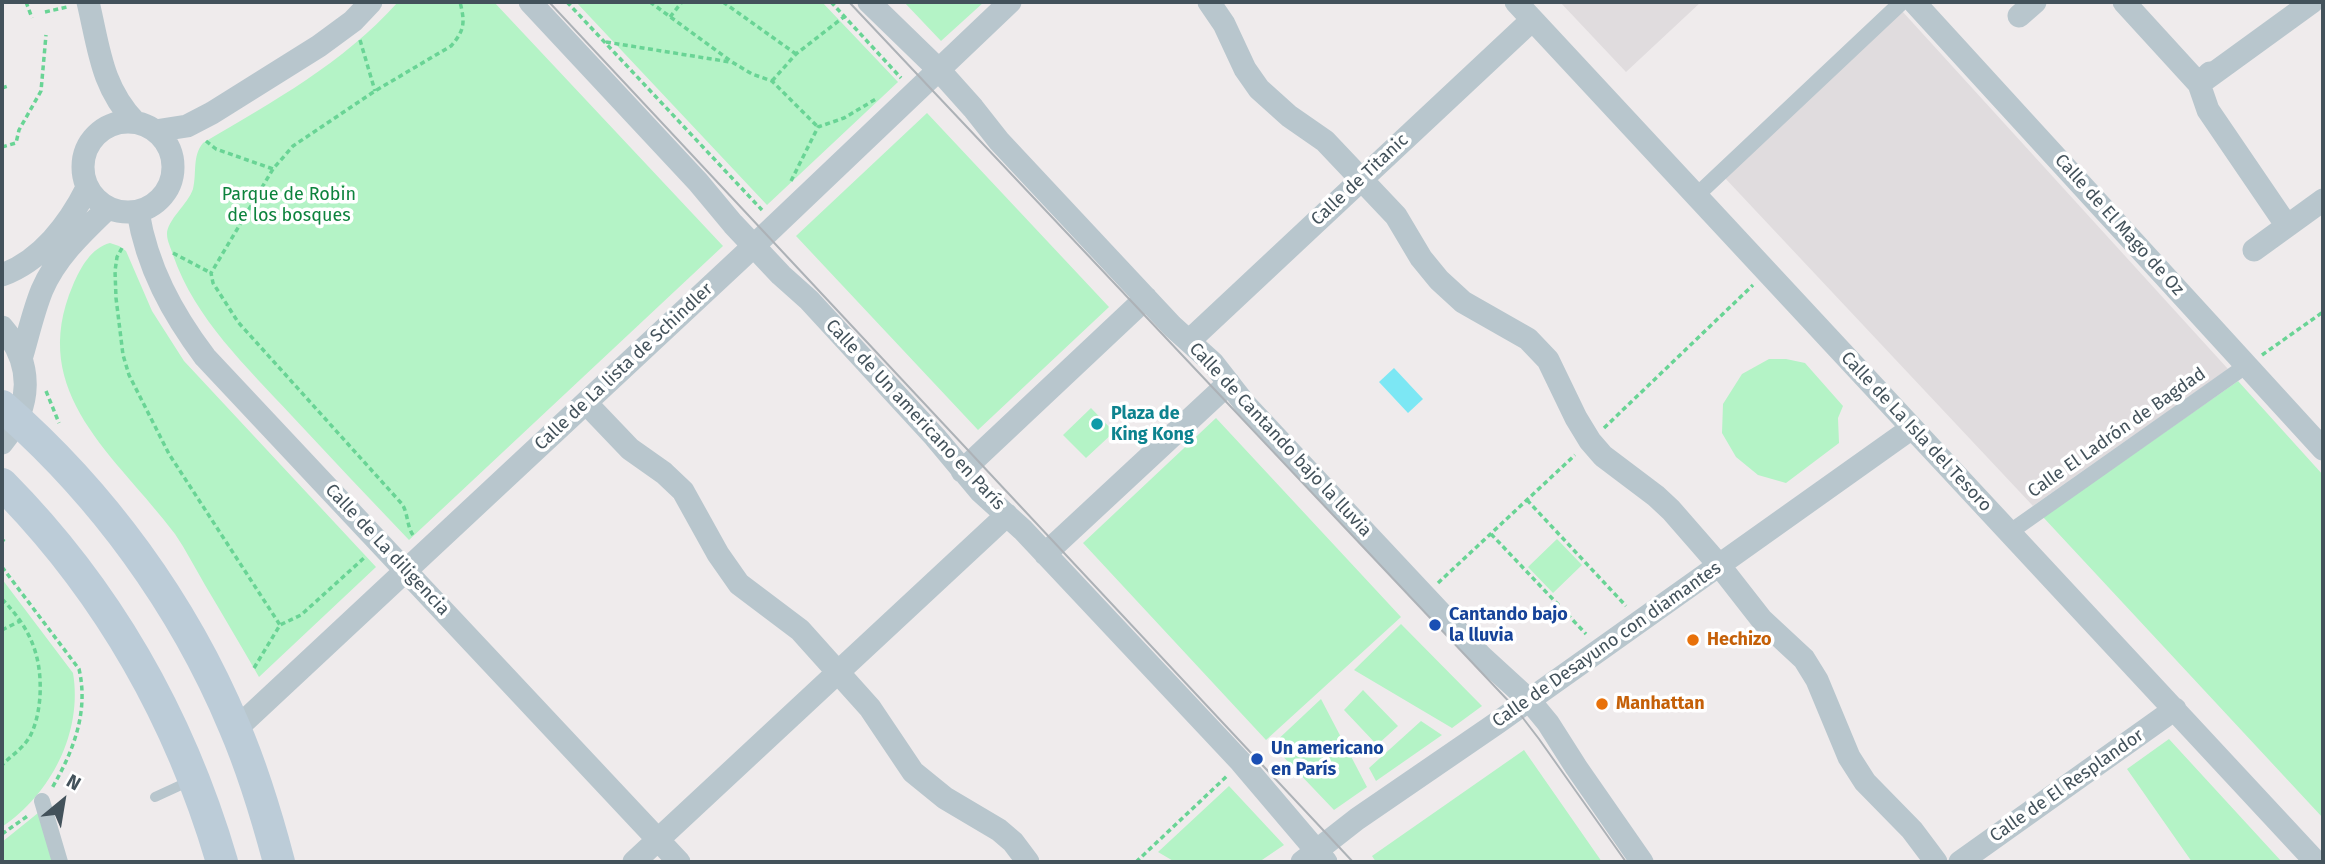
<!DOCTYPE html>
<meta charset="utf-8">
<style>
body{margin:0}
#map{position:relative;width:2325px;height:864px;overflow:hidden;background:#efebec;font-family:"Fira Sans",sans-serif}
canvas{display:block}
.frame{position:absolute;inset:0;border:4px solid #43525b;pointer-events:none}
.north{position:absolute;left:28px;top:766px;width:70px;height:70px;-webkit-text-stroke:5px #fff;paint-order:stroke;rotate:30deg;font-size:19px;font-weight:700;line-height:28px;text-align:center;color:#43525b}
.north::after{content:'';display:block;margin:auto;width:24px;height:32px;background:#43525b;clip-path:polygon(50% 0,100% 100%,50% 72%,0 100%)}
</style>
<div id="map">
<canvas width="2325" height="864"></canvas>
<div class="frame"></div>
<div class="north">N</div>
</div>
<script>
const context = document.querySelector('canvas').getContext('2d');
context.lineJoin = 'round';
function paint(path, color) { context.fillStyle = color; context.fill(path, 'evenodd'); }
function stroke(path, color, width, dash) { context.strokeStyle = color; context.lineWidth = width; context.lineCap = dash ? 'butt' : 'round'; context.setLineDash(dash || []); context.stroke(path); }
function write(font, color, halo, rows, align = 'center') {
  context.font = font + ' "Fira Sans",sans-serif'; context.lineWidth = 7; context.setLineDash([]); context.textBaseline = 'middle'; context.strokeStyle = halo; context.fillStyle = color; for (const [text, x, y, turn = 0] of rows) {
    context.save(); context.translate(x, y); context.rotate((+turn || 0) * Math.PI / 180); context.textAlign = isNaN(turn) ? turn : align; if (halo) context.strokeText(text, 0, 0); context.fillText(text, 0, 0); context.restore();
  }
}
paint(new Path2D(`
 M 1560,2 L 1701,2 L 1626,72 Z
 M 1902,11 L 2228,369 L 2033,506 L 1724,177 Z`), '#e0dcde');
paint(new Path2D(`
 M 398,2 L 494,2 L 723,246 L 409,540 C 370,499 331,458 292,416 C 247,367 195,319 173,255 C 171,248 167,241 167,234 C 167,220 188,204 193,189 C 197,173 192,156 203,143 C 275,100 341,65 398,2 Z
 M 576,2 L 822,2 L 898,82 L 767,205 Z
 M 904,2 L 984,2 L 941,41 Z
 M 927,113 L 1109,307 L 978,430 L 796,236 Z
 M 110,243 L 119,246 L 126,251 L 152,311 L 184,361 L 376,567 L 259,677 C 241,646 223,615 205,585 C 195,568 186,550 175,534 C 117,456 26,394 73,285 C 81,267 91,248 110,243 Z
 M 1769,359 L 1786,359 L 1805,363 L 1843,406 L 1838,418 L 1839,443 L 1786,483 L 1758,475 L 1736,457 L 1722,433 L 1723,404 L 1742,374 Z
 M 2238,381 L 2323,475 L 2323,818 L 2043,517 Z
 M 1091,408 L 1114,432 L 1086,458 L 1063,435 Z
 M 1216,418 L 1401,617 L 1266,740 L 1083,543 Z
 M 1557,539 L 1582,565 L 1553,593 L 1528,567 Z
 M 2,579 L 73,673 C 83,732 51,794 2,827 Z
 M 1401,624 L 1482,706 L 1452,728 L 1354,670 Z
 M 1363,690 L 1398,726 L 1377,745 L 1344,710 Z
 M 1321,699 L 1367,787 L 1334,810 L 1272,745 Z
 M 1421,721 L 1442,735 L 1376,781 L 1369,768 Z
 M 2169,739 L 2282,862 L 2192,862 L 2127,769 Z
 M 1524,750 L 1602,862 L 1376,862 L 1372,856 Z
 M 1229,786 L 1284,845 L 1259,862 L 1175,862 L 1158,852 Z
 M 38,813 L 54,862 L 2,862 L 2,842 Z`), '#b4f3c6');
paint(new Path2D(`
 M 1394,368 L 1423,399 L 1408,413 L 1379,382 Z`), '#7ce7f4');
stroke(new Path2D(`
 M 26,2 L 32,18
 M 567,2 L 762,210
 M 650,2 L 732,62 L 752,74 L 772,81 L 818,127
 M 723,2 L 796,54
 M 831,2 L 901,78
 M 45,12 L 67,7
 M 670,17 L 682,2
 M 360,40 L 375,91
 M 606,42 L 730,62
 M 772,81 L 796,54 L 845,16
 M 2,88 L 8,86
 M 206,141 L 216,149 L 273,169
 M 2,147 L 16,143 L 19,130 L 41,91 L 46,35
 M 791,181 L 818,127 L 844,118 L 876,99
 M 122,248 L 117,257 L 115,271 L 116,298 L 123,355 L 129,375 L 169,454 L 280,625
 M 173,253 L 211,273
 M 2262,355 L 2323,312
 M 46,391 L 59,423
 M 1604,428 L 1753,285
 M 1527,500 L 1626,606
 M 1491,534 L 1586,634
 M 413,535 C 407,527 408,513 402,504 L 238,322 L 213,283 L 211,273 L 273,169 L 293,146 L 375,91 L 451,46 C 465,30 465,22 460,2
 M 2,542 L 4,539
 M 2,567 L 79,669 C 89,712 73,752 52,788
 M 1438,583 L 1575,455
 M 2,599 C 30,628 42,655 40,696 C 39,710 36,726 29,738 C 22,749 11,756 2,765
 M 2,630 L 20,621
 M 254,668 L 280,625 L 301,615 L 364,558
 M 2,834 L 29,815
 M 1136,862 L 1227,776`), '#69d495', 3.5, [5, 3.5]);
stroke(new Path2D(`
 M 155,797 L 192,780`), '#b8c6cd', 10);
stroke(new Path2D(`
 M 1696,196 L 1902,2
 M 2010,532 L 2247,365
 M 42,801 L 60,862`), '#b8c6cd', 16);
stroke(new Path2D(`
 M 88,2 C 99,48 101,86 135,122
 M 530,2 L 698,182 L 733,224 L 781,275 L 809,300 L 935,437 L 981,492 L 1023,530 L 1241,762 L 1326,862
 M 869,2 L 939,70 L 973,108 L 999,141 L 1172,326 L 1213,363 L 1245,404 L 1482,657 L 1529,700 L 1548,723 L 1576,767 L 1642,862
 M 1209,2 L 1224,24 L 1245,69 L 1259,89 L 1289,116 L 1325,141 L 1396,216 L 1421,258 L 1439,280 L 1463,302 L 1528,339 L 1548,360 L 1576,418 L 1590,441 L 1603,456 L 1656,496 L 1671,510 L 1719,565 L 1762,620 L 1804,659 L 1817,680 L 1849,757 L 1865,782 L 1912,830 L 1936,862
 M 1516,2 L 2316,862
 M 1914,2 L 2323,449
 M 2124,2 L 2199,84 L 2210,73
 M 2019,16 L 2035,2
 M83 167a45 45 0 1 1 90 0a45 45 0 1 1-90 0Z
 M 155,131 L 187,126 L 212,113 L 319,46 L 353,21 L 371,2
 M 138,212 C 147,267 172,313 205,357 L 679,862
 M 2287,226 L 2208,110 L 2199,84 L 2312,2
 M 2254,250 L 2323,200
 M 2,275 C 41,261 69,224 87,188
 M 2,327 C 34,364 32,406 2,443
 M 1189,341 L 1532,20
 M 21,359 C 28,336 33,312 42,290 C 56,257 83,232 108,208
 M 586,403 L 630,449 L 664,473 L 683,491 L 718,554 L 739,584 L 800,630 L 870,708 L 913,772 L 945,798 L 999,830 L 1013,842 L 1028,862
 M 962,471 L 1146,298
 M 1045,554 L 1229,383
 M 236,729 L 742,257 L 1010,2
 M 634,862 L 1007,515
 M 1302,862 L 1357,819 L 1497,723 L 1912,428
 M 1960,862 L 2175,709`), '#b8c6cd', 23);
stroke(new Path2D(`
 M 2,406 C 102,493 183,604 234,726 C 253,770 267,817 279,862
 M 2,484 C 107,590 180,719 222,862`), '#bcccd8', 32);
stroke(new Path2D(`
 M 549,2 L 1353,862
 M 849,2 L 1516,709 L 1539,739 L 1626,862`), '#adb2b7', 2);
for (const [x, y, r, color] of [
 [1097,424,7,"#0f9aa8"],
 [1435,625,7,"#1a4fb4"],
 [1693,640,7,"#e8710a"],
 [1602,704,7,"#e8710a"],
 [1257,759,7,"#1a4fb4"]
]) { const dot = new Path2D(); dot.arc(x, y, r, 0, 2 * Math.PI); context.fillStyle = color; context.fill(dot); stroke(dot, '#fff', 2.5); }
write('18px', '#43525b', '#fff', [
 ["Calle de Titanic",1360,180,-43],
 ["Calle de El Mago de Oz",2119,225,48],
 ["Calle de La lista de Schindler",624,367,-43],
 ["Calle de Un americano en París",915,415,47],
 ["Calle de La Isla del Tesoro",1916,432,47],
 ["Calle El Ladrón de Bagdad",2117,433,-35],
 ["Calle de Cantando bajo la lluvia",1280,440,47],
 ["Calle de La diligencia",387,550,47],
 ["Calle de Desayuno con diamantes",1607,645,-35],
 ["Calle de El Resplandor",2067,786,-35]
]);
write('18px', '#0d833d', '#fff', [
 ["Parque de Robin",289,195],
 ["de los bosques",289,216]
]);
write('bold 18px', '#0d838f', '#fff', [
 ["Plaza de",1111,414],
 ["King Kong",1111,435]
], 'left');
write('bold 18px', '#164399', '#fff', [
 ["Cantando bajo",1449,615],
 ["la lluvia",1449,636],
 ["Un americano",1271,749],
 ["en París",1271,770]
], 'left');
write('bold 18px', '#c56008', '#fff', [
 ["Hechizo",1707,640],
 ["Manhattan",1616,704]
], 'left');
</script>
